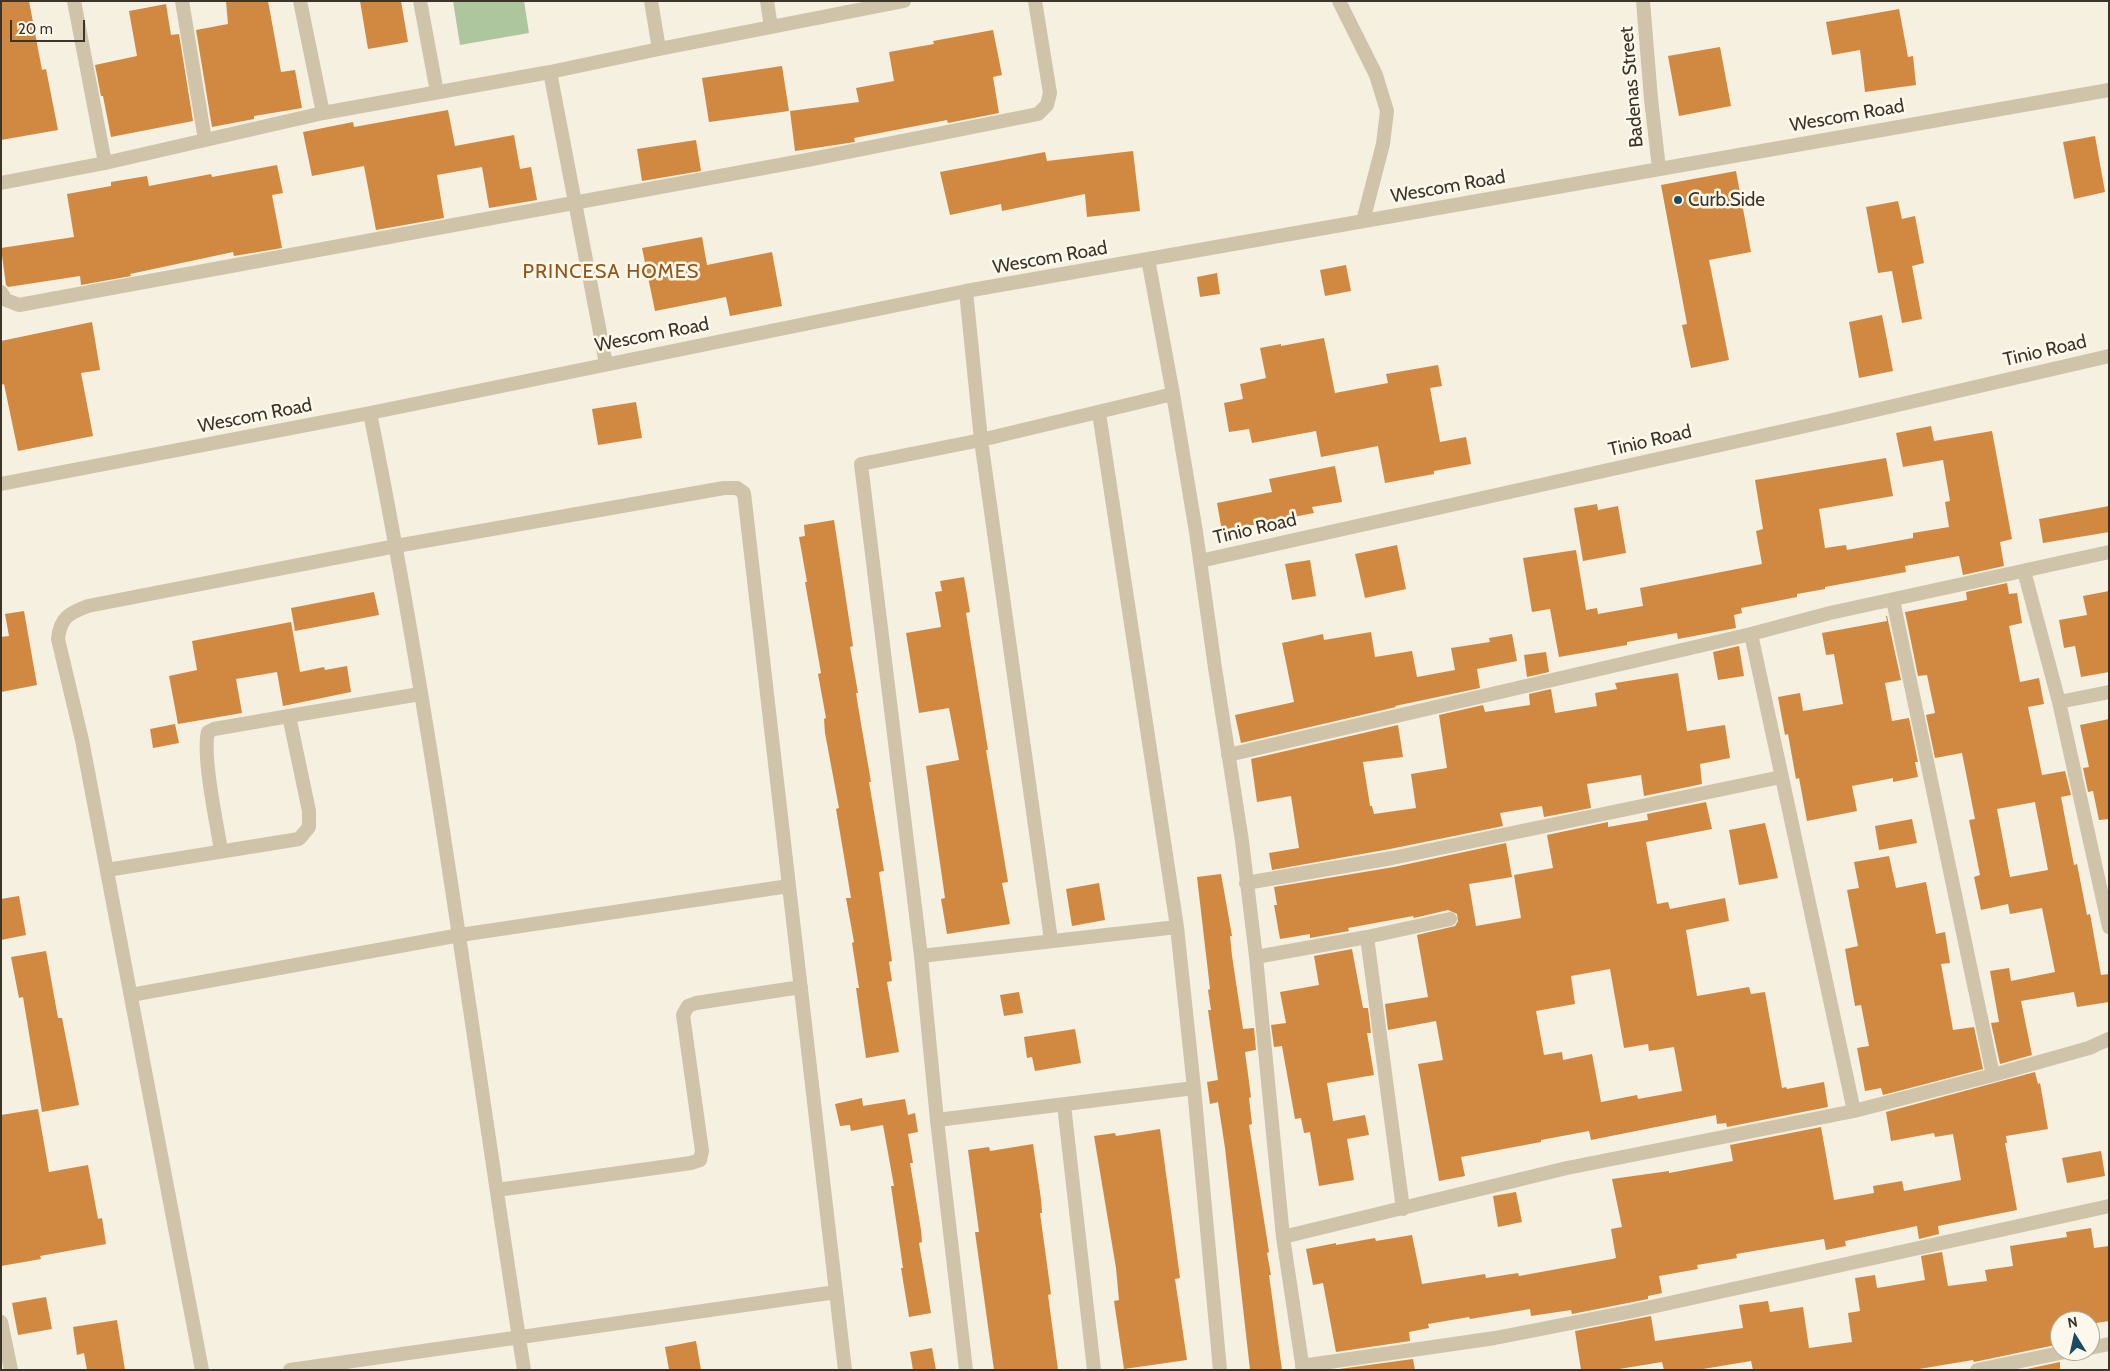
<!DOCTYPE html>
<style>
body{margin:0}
#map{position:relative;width:2110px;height:1371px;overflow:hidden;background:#f5f0df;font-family:Cabin,sans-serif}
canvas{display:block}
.frame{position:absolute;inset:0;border:2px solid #3c3429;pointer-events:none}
.north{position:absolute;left:2050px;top:1311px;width:50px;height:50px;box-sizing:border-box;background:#fcf9ec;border:1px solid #afaa9e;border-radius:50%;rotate:350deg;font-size:14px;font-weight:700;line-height:20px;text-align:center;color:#3c3429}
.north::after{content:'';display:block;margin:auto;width:18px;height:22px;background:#1a4b62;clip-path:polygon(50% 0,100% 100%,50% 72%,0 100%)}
.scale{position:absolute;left:10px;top:20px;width:75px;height:22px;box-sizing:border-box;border:2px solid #3c3429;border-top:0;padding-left:6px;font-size:15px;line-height:18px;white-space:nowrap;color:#3c3429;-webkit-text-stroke:4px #fcf9ec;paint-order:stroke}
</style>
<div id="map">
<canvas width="2110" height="1371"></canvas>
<div class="frame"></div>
<div class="north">N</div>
<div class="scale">20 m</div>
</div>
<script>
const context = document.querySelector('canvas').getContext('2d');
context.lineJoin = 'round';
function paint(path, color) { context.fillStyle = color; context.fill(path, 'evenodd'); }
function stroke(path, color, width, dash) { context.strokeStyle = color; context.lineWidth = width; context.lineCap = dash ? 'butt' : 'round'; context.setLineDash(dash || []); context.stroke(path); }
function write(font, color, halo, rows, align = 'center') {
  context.font = font + ' Cabin,sans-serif'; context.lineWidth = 5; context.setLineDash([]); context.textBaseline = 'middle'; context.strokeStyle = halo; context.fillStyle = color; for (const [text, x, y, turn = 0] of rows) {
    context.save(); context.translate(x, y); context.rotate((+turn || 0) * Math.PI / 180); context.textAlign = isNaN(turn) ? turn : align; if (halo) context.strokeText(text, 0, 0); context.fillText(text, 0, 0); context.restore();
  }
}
paint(new Path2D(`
 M 453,1 L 524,1 L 529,33 L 460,45 Z`), '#aec69d');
paint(new Path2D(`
 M 1,1 L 29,1 L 42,70 L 46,69 L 58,130 L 1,140 Z
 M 226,1 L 268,1 L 281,72 L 295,70 L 302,108 L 254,116 L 254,119 L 212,127 L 196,30 L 228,24 Z
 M 360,1 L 401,1 L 408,42 L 368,49 Z
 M 166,4 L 171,35 L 179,34 L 193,121 L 111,137 L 103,96 L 101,96 L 95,65 L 137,56 L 129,11 Z
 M 1899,9 L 1908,57 L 1913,56 L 1916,85 L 1865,92 L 1860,50 L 1832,55 L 1826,22 Z
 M 993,30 L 1002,75 L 993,77 L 999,113 L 948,123 L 947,120 L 854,138 L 855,142 L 795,151 L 790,111 L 859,102 L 856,88 L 894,81 L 889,52 L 934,44 L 933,41 Z
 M 1720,47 L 1731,106 L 1679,116 L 1668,56 Z
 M 782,66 L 789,111 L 709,122 L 702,78 Z
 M 448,110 L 455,146 L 514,135 L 520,169 L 531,167 L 537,200 L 489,208 L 482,167 L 437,175 L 444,218 L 376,230 L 364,166 L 312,176 L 303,132 L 353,122 L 354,127 Z
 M 2095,136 L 2105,192 L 2074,199 L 2063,142 Z
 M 696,140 L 701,171 L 642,181 L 637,149 Z
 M 1133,151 L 1140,211 L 1087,217 L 1085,194 L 1002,211 L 1001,204 L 950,215 L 940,172 L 1045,152 L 1047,161 Z
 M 277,165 L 283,193 L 272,195 L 282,248 L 234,256 L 233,252 L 130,274 L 131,276 L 81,285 L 80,276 L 8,287 L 6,285 L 1,248 L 74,237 L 67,194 L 111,186 L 111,182 L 147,176 L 149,186 L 211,174 L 212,177 Z
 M 1736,171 L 1751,252 L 1709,260 L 1729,360 L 1691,368 L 1682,325 L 1687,324 L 1661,185 Z
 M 1898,201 L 1902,219 L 1915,216 L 1924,263 L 1912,266 L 1922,319 L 1902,323 L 1892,271 L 1878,273 L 1866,207 Z
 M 702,237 L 707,265 L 772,252 L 782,306 L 730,316 L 726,297 L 655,311 L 642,248 Z
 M 1346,265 L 1351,291 L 1325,296 L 1320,270 Z
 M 1217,273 L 1220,294 L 1200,297 L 1197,277 Z
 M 1882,315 L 1893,371 L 1859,378 L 1849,322 Z
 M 92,322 L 100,370 L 81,373 L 93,436 L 18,451 L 4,384 L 1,385 L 1,341 Z
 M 1324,338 L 1335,393 L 1388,383 L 1386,374 L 1438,365 L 1442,386 L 1430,388 L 1440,442 L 1466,437 L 1471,464 L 1434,471 L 1434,474 L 1385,483 L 1378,446 L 1321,457 L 1316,431 L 1252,443 L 1249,429 L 1229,432 L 1224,403 L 1243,399 L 1240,384 L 1266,378 L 1260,348 L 1281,344 L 1281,346 Z
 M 636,402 L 642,438 L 598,445 L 592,409 Z
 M 1931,426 L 1934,441 L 1992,431 L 2012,539 L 2000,542 L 2004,566 L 1963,575 L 1959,556 L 1905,566 L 1906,572 L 1825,587 L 1825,589 L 1797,594 L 1797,597 L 1741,608 L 1742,613 L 1734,615 L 1736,628 L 1678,639 L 1677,633 L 1627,642 L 1627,645 L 1559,657 L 1550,609 L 1532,612 L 1523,558 L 1576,550 L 1586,610 L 1597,608 L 1598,614 L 1643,606 L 1640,588 L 1762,564 L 1756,531 L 1763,529 L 1755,480 L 1886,458 L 1893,496 L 1819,509 L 1825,548 L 1846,545 L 1847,550 L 1913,538 L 1913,533 L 1949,527 L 1945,502 L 1950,501 L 1943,460 L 1903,467 L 1896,433 Z
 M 1335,466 L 1342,502 L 1312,507 L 1314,513 L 1222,531 L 1217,503 L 1272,492 L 1269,479 Z
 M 1597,504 L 1598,510 L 1618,506 L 1626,553 L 1583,561 L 1574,508 Z
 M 2109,506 L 2109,532 L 2043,543 L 2039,519 Z
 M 834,520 L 853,646 L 850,647 L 858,693 L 856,693 L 859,712 L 871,782 L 869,782 L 884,871 L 879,872 L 892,961 L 889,962 L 892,981 L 887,982 L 899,1052 L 866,1058 L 856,988 L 859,988 L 852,943 L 854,942 L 846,898 L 851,898 L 836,809 L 839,808 L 825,733 L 824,719 L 826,718 L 818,674 L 821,673 L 805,582 L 807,582 L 799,537 L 805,536 L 804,525 Z
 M 1397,545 L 1406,589 L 1365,598 L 1355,554 Z
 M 1310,560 L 1316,596 L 1292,600 L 1285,564 Z
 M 964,577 L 970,612 L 966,613 L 988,750 L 986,750 L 1008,882 L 1002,883 L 1010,924 L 947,934 L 941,899 L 945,898 L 926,766 L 959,760 L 949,708 L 919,713 L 906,633 L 941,627 L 935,592 L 942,591 L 940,581 Z
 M 2007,583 L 2009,594 L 2017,593 L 2022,623 L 2009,626 L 2020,682 L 2039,678 L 2044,704 L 2028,707 L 2042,775 L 2065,771 L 2071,795 L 2061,797 L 2074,865 L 2077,864 L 2087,915 L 2090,914 L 2101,975 L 2109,974 L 2109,1002 L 2077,1007 L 2074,992 L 2021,1001 L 2032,1055 L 2000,1064 L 1991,1023 L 1999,1022 L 1990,971 L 2009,968 L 2011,981 L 2055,972 L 2042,908 L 2010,914 L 2008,904 L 1981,910 L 1974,877 L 1980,875 L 1969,820 L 1975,819 L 1962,753 L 1935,758 L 1926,715 L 1935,713 L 1927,675 L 1918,676 L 1905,612 L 1967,600 L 1966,592 ZM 2035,802 L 2048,870 L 2010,877 L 1997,809 Z
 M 2109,591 L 2109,672 L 2081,677 L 2075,646 L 2064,648 L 2059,620 L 2087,615 L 2083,596 Z
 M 374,592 L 379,615 L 295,631 L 291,608 Z
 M 24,611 L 37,685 L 1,692 L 1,637 L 9,636 L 5,614 Z
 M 1886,616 L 1887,616 L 1901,680 L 1885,683 L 1892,721 L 1909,718 L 1918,762 L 1915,762 L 1918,777 L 1893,782 L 1893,778 L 1852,786 L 1857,811 L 1807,821 L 1799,778 L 1796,779 L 1788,734 L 1785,735 L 1778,697 L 1800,693 L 1803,711 L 1843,704 L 1834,654 L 1826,655 L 1822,633 L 1887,621 Z
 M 291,622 L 300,672 L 324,667 L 325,670 L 347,666 L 351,692 L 283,706 L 277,672 L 236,679 L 242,713 L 178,724 L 169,676 L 197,670 L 192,641 Z
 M 1371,632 L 1375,657 L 1412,651 L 1417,677 L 1455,670 L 1451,648 L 1490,642 L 1489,638 L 1512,634 L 1517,661 L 1477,669 L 1480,688 L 1395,706 L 1396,707 L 1241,743 L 1235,715 L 1294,702 L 1282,643 L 1323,634 L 1324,640 Z
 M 1739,646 L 1744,676 L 1718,680 L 1713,652 Z
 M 1546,652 L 1549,672 L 1527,677 L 1524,655 Z
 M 1678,673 L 1687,731 L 1725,725 L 1730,758 L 1700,764 L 1702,784 L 1644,796 L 1641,775 L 1587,784 L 1591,808 L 1544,817 L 1542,806 L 1500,813 L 1503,826 L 1390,849 L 1272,870 L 1269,853 L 1299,848 L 1291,796 L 1257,802 L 1251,759 L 1398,725 L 1403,757 L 1363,762 L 1370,806 L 1372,806 L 1374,814 L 1416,808 L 1411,774 L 1447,768 L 1439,715 L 1483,705 L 1485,712 L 1530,705 L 1529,694 L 1551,689 L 1555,713 L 1597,706 L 1595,693 L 1617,689 L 1615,683 Z
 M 2109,719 L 2109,819 L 2099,820 L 2093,791 L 2088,792 L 2083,768 L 2089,767 L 2080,725 Z
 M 175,724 L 179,743 L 153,748 L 150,729 Z
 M 1706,802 L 1712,829 L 1646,842 L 1657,904 L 1668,902 L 1670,909 L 1725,898 L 1729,921 L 1686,930 L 1697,996 L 1749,987 L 1751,994 L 1765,992 L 1782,1088 L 1786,1087 L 1787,1089 L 1824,1082 L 1828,1107 L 1727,1127 L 1726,1123 L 1717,1124 L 1716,1115 L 1591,1140 L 1589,1131 L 1541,1140 L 1541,1142 L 1461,1157 L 1465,1176 L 1439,1181 L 1418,1064 L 1443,1060 L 1436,1021 L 1388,1030 L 1385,1004 L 1428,997 L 1417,935 L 1455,926 L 1458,921 L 1457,914 L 1448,910 L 1414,918 L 1413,916 L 1348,928 L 1349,931 L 1310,938 L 1310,934 L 1280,939 L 1274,905 L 1277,905 L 1274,887 L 1394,867 L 1506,843 L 1512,877 L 1469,884 L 1476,926 L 1521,918 L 1514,875 L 1553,868 L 1547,835 L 1608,822 L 1608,827 L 1648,820 L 1647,814 ZM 1610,969 L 1624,1048 L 1648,1044 L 1649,1051 L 1674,1047 L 1682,1091 L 1638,1099 L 1637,1095 L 1601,1102 L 1592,1054 L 1563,1060 L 1562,1052 L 1544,1055 L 1536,1011 L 1575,1004 L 1571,976 Z
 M 1912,819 L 1917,843 L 1879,850 L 1875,826 Z
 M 1765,823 L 1778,878 L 1739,885 L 1729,830 Z
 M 1889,856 L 1896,888 L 1926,882 L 1936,934 L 1945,932 L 1950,963 L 1941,964 L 1953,1030 L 1974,1027 L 1983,1069 L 1883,1095 L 1881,1088 L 1865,1091 L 1857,1048 L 1869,1046 L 1861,1005 L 1855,1006 L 1845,949 L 1858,946 L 1847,890 L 1859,888 L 1854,862 Z
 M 1221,874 L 1232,936 L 1230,936 L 1232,956 L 1243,1029 L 1254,1028 L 1256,1050 L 1245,1052 L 1251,1097 L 1249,1098 L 1252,1124 L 1249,1125 L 1269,1252 L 1267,1253 L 1271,1275 L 1269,1275 L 1282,1370 L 1250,1370 L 1225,1148 L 1218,1102 L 1210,1104 L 1207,1082 L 1218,1080 L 1208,1010 L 1211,1010 L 1208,990 L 1210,989 L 1197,877 Z
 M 1099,883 L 1105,920 L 1072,926 L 1066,889 Z
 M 19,896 L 26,935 L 1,940 L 1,899 Z
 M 1352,949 L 1363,1008 L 1368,1008 L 1371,1033 L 1367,1033 L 1374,1075 L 1327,1083 L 1333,1121 L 1365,1115 L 1369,1135 L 1347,1139 L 1354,1180 L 1319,1186 L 1310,1132 L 1304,1133 L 1301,1118 L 1295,1119 L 1282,1046 L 1274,1047 L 1271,1025 L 1286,1023 L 1280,992 L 1319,985 L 1314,956 Z
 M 46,951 L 58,1018 L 62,1018 L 79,1105 L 42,1112 L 23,997 L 19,998 L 11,957 Z
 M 1019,992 L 1023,1013 L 1004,1016 L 1000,995 Z
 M 1075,1029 L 1081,1063 L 1035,1071 L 1032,1057 L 1027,1058 L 1024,1037 Z
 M 2035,1072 L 2038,1084 L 2040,1083 L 2048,1129 L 2006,1136 L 2007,1143 L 2005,1143 L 2017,1210 L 1938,1226 L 1939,1234 L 1919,1239 L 1917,1226 L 1845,1241 L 1846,1246 L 1826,1250 L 1824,1239 L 1736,1254 L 1737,1258 L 1697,1265 L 1698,1269 L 1659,1276 L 1662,1293 L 1648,1296 L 1648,1299 L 1572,1314 L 1571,1310 L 1531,1316 L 1530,1309 L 1470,1319 L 1469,1317 L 1428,1324 L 1429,1328 L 1409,1332 L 1410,1341 L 1336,1352 L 1323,1283 L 1313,1285 L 1306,1249 L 1336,1243 L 1336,1245 L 1375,1238 L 1376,1241 L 1412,1235 L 1422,1284 L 1485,1274 L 1486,1278 L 1518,1273 L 1519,1276 L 1612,1259 L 1616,1258 L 1611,1229 L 1622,1227 L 1612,1179 L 1669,1171 L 1669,1173 L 1733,1161 L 1730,1145 L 1821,1127 L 1834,1200 L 1874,1193 L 1873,1186 L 1902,1181 L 1904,1191 L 1961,1180 L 1953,1134 L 1935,1137 L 1934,1133 L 1891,1141 L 1886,1112 Z
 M 862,1098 L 863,1106 L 905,1099 L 908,1115 L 915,1113 L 918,1132 L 908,1134 L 913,1163 L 910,1163 L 921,1230 L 922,1242 L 919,1243 L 931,1313 L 909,1317 L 901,1268 L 903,1268 L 891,1186 L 894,1186 L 883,1125 L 851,1131 L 850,1125 L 840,1126 L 835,1104 Z
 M 38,1109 L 49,1172 L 88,1165 L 98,1219 L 102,1218 L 106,1244 L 40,1256 L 41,1259 L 1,1266 L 1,1115 Z
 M 1160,1129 L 1180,1278 L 1175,1279 L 1187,1360 L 1124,1369 L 1114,1301 L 1119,1300 L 1116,1268 L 1094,1136 L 1115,1133 L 1116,1136 Z
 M 1033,1144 L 1041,1199 L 1042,1213 L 1040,1213 L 1051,1294 L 1048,1295 L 1058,1370 L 994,1370 L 975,1232 L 979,1232 L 968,1150 L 989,1147 L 990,1151 Z
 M 2101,1151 L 2105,1176 L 2067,1183 L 2062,1158 Z
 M 1516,1192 L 1522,1222 L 1498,1227 L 1493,1196 Z
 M 2091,1228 L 2094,1248 L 2109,1246 L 2109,1321 L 2090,1324 L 2090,1321 L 2060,1321 L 2060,1344 L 1974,1362 L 1973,1360 L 1913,1370 L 1753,1370 L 1751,1361 L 1697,1370 L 1664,1370 L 1662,1362 L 1613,1370 L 1581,1370 L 1575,1331 L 1651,1316 L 1655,1341 L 1743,1328 L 1739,1305 L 1768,1301 L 1770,1312 L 1803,1307 L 1809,1348 L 1852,1342 L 1848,1313 L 1860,1311 L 1855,1278 L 1875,1275 L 1877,1288 L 1925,1280 L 1921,1256 L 1942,1252 L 1948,1286 L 1987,1281 L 1985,1270 L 2013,1266 L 2010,1246 L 2067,1237 L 2066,1232 Z
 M 46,1297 L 52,1329 L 18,1335 L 12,1303 Z
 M 117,1320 L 125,1370 L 87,1370 L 84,1353 L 77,1355 L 73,1327 Z
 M 696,1341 L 701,1370 L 669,1370 L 665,1347 Z
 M 932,1348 L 936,1370 L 913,1370 L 910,1352 Z
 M 1413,1359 L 1415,1370 L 1339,1369 Z
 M 2060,1362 L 2060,1370 L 2022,1370 Z`), '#d18941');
stroke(new Path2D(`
 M 74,1 L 105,163
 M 182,1 L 205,140
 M 300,1 L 323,113
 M 420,1 L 437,92
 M 651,1 L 659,49
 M 767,1 L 771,27
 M 1339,1 L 1376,75 L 1387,111 L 1383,144 L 1363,221
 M 1643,1 L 1651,99 L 1659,168
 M 550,72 L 606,364
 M 1,183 L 105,163 L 323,113 L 550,72 L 659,49 L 904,1
 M 1148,259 L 1173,394 L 1196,532 L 1215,668 L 1242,841 L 1256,957 L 1283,1237 L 1303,1370
 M 966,291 L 981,440 L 1051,940
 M 1,292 L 6,300 L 19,305 L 807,160 L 1038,114 L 1047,105 L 1050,93 L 1035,1
 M 370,413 C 434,730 474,1051 524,1370
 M 1099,413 L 1177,927 L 1194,1088 L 1220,1370
 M 1,484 L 370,413 L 966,291 L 2109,90
 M 1200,561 L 1837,419 L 2109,356
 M 2024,571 L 2059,702 L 2109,927
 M 1893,600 L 1993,1075
 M 1751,634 L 1854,1111
 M 2059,702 L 2109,692
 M 1228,755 L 1751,634 L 1830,613 L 2109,552
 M 221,851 C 217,824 202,756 208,732 L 214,729 L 289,716
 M 107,870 L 299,839 L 309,827 L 309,811 L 289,716 L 420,694
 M 1246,883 L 1392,858 L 1781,777
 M 1367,937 L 1450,919
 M 921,956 L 1177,927
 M 1256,957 L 1367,937 L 1403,1209
 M 131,995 L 460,935 L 789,886 L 744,493 L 737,488 L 724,488 L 396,546 L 88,606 C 69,613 60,618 58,639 L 82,740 L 202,1370
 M 1064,1105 L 1094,1370
 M 937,1120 L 1194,1088
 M 497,1190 L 691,1163 L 700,1160 L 702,1151 L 683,1015 L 688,1006 L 696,1003 L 801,987
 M 1283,1237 L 1567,1168 L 1854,1111 L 1993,1075 L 2089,1048 L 2109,1039
 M 836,1292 L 845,1370
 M 1,1322 L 11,1370
 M 2090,1348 L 2109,1344
 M 1302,1366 L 1495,1338 L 1633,1311 L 2109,1206
 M 290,1370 L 836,1292 L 789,886
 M 966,1370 L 937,1120 L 921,956 L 861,464 L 981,440 L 1173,394
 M 1977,1370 L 2070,1351`), '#cfc4a9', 14);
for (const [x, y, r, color] of [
 [1678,200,5,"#1a4b62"]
]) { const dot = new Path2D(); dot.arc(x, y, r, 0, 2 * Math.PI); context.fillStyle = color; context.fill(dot); stroke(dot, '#fcf9ec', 2); }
write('19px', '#3c3429', '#fcf9ec', [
 ["Badenas Street",1632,87,-95],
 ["Wescom Road",1847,116,-10],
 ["Wescom Road",1448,187,-10],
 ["Wescom Road",1050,258,-10],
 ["Wescom Road",652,335,-11],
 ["Tinio Road",2045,351,-13],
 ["Wescom Road",255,416,-11],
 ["Tinio Road",1650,441,-13],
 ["Tinio Road",1255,529,-13]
]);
write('19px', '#3c3429', '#fcf9ec', [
 ["Curb.Side",1688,200]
], 'left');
context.letterSpacing = '1px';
write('20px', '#93561a', '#fcf9ec', [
 ["PRINCESA HOMES",611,272]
]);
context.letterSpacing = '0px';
</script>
